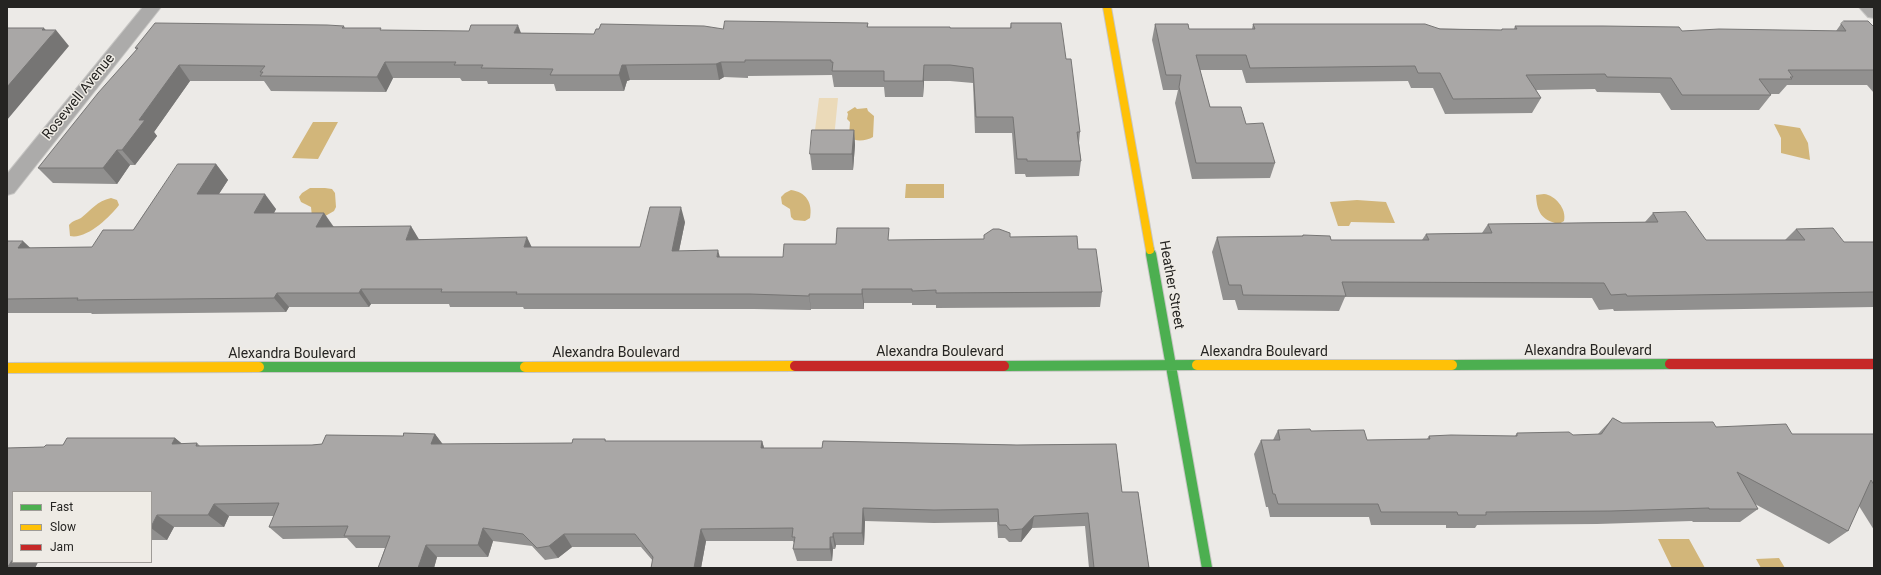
<!DOCTYPE html>
<style>
body{margin:0}
#map{position:relative;width:1881px;height:575px;overflow:hidden;background:#eceae7;font-family:Roboto,sans-serif}
canvas{display:block}
.frame{position:absolute;inset:0;border:8px solid #252422;pointer-events:none}
.legend{position:absolute;left:12px;top:491px;width:140px;height:72px;box-sizing:border-box;background:#eeebe5;border:1px solid #9e9b97;margin:0;padding:5px 7px;list-style:none;font-size:12px;color:#252422}
.legend li{display:flex;align-items:center;gap:8px;height:20px}
.legend b{width:20px;border:1px solid #9e9b97}
</style>
<div id="map">
<canvas width="1881" height="575"></canvas>
<div class="frame"></div>
<ul class="legend">
<li><b style="height:5px;background:#4caf50"></b>Fast</li>
<li><b style="height:5px;background:#ffc107"></b>Slow</li>
<li><b style="height:5px;background:#c62828"></b>Jam</li>
</ul>
</div>
<script>
const context = document.querySelector('canvas').getContext('2d');
context.lineJoin = 'round';
function paint(path, color) { context.fillStyle = color; context.fill(path, 'evenodd'); }
function stroke(path, color, width, dash) { context.strokeStyle = color; context.lineWidth = width; context.lineCap = dash ? 'butt' : 'round'; context.setLineDash(dash || []); context.stroke(path); }
function write(font, color, halo, rows, align = 'center') {
  context.font = font + ' Roboto,sans-serif'; context.lineWidth = 3; context.setLineDash([]); context.textBaseline = 'middle'; context.strokeStyle = halo; context.fillStyle = color; for (const [text, x, y, turn = 0] of rows) {
    context.save(); context.translate(x, y); context.rotate((+turn || 0) * Math.PI / 180); context.textAlign = isNaN(turn) ? turn : align; if (halo) context.strokeText(text, 0, 0); context.fillText(text, 0, 0); context.restore();
  }
}
paint(new Path2D(`
 M 819,98 L 838,98 L 834,138 L 814,138 Z`), '#ebdab9');
paint(new Path2D(`
 M 855,107 L 857,109 L 867,108 L 868,111 L 874,116 L 873,137 C 866,141 855,142 849,137 L 850,122 L 847,119 L 848,114 L 847,112 Z
 M 313,122 L 338,122 L 318,159 L 292,158 Z
 M 1774,124 L 1800,128 L 1808,143 L 1810,160 L 1781,153 L 1781,138 Z
 M 906,184 L 944,184 L 944,198 L 905,198 Z
 M 310,188 L 325,188 L 332,189 L 335,193 L 336,207 L 334,211 L 320,219 L 312,217 L 311,207 L 301,202 L 299,197 L 302,193 Z
 M 791,190 C 806,192 813,203 810,218 L 805,221 L 794,220 L 791,217 L 790,209 L 782,204 L 781,197 L 785,193 Z
 M 1544,194 C 1555,195 1567,209 1564,221 L 1559,224 C 1541,220 1537,212 1536,195 Z
 M 111,198 L 117,200 L 119,205 C 110,217 86,240 70,236 L 69,225 C 72,221 77,220 81,218 C 91,210 97,201 111,198 Z
 M 1357,200 L 1386,202 L 1395,223 L 1351,222 L 1349,226 L 1338,226 L 1330,202 Z
 M 1658,539 L 1689,539 L 1705,568 L 1672,568 Z
 M 1779,558 L 1785,568 L 1761,568 L 1756,559 Z`), '#d2b67a');
const street = new Path2D(`
 M 143,7 L 161,7 L 14,193 L 7,195 L 7,174 Z
 M 1859,7 L 1874,7 L 1874,18 L 1868,17 Z`);
const fastFar1 = new Path2D(`
 M 1150,250 L 1151,255`);
const fast = new Path2D(`
 M 1151,254 L 1207,568
 M 1452,365 L 1670,364
 M 1004,366 L 1197,365
 M 259,367 L 525,367`);
const slowFar1 = new Path2D(`
 M 1107,7 L 1150,250`);
const slow = new Path2D(`
 M 1197,365 L 1452,365
 M 525,367 L 795,366
 M 7,368 L 259,367`);
const jam = new Path2D(`
 M 1670,364 L 1874,364
 M 795,366 L 1004,366`);
stroke(street, '#c7c6c4', 2);
stroke(fastFar1, '#c7c6c4', 10);
stroke(fast, '#c7c6c4', 12);
stroke(slowFar1, '#c7c6c4', 10);
stroke(slow, '#c7c6c4', 12);
stroke(jam, '#c7c6c4', 12);
paint(street, '#acabaa');
stroke(fastFar1, '#4caf50', 8);
stroke(fast, '#4caf50', 10);
stroke(slowFar1, '#ffc107', 8);
stroke(slow, '#ffc107', 10);
stroke(jam, '#c62828', 10);
paint(new Path2D(`
 M 868,23 L 868,27 L 950,28 L 1010,28 L 1011,23 L 1066,59 L 1080,132 L 1079,143 L 1081,161 L 1079,176 L 1026,177 L 1025,174 L 1015,174 L 1012,133 L 975,133 L 973,83 L 950,81 L 924,81 L 923,97 L 885,97 L 884,87 L 834,87 L 832,75 L 748,76 L 748,78 L 724,77 L 719,80 L 630,80 L 627,81 L 624,91 L 556,91 L 554,84 L 488,84 L 487,81 L 462,81 L 460,78 L 393,78 L 386,92 L 271,91 L 264,81 L 190,81 L 154,132 L 157,136 L 135,165 L 130,165 L 117,184 L 53,183 L 38,168 L 137,50 L 135,48 L 344,26 L 345,28 L 382,30 L 521,33 L 594,34 L 723,29 Z
 M 1155,24 L 1189,29 L 1252,29 L 1253,24 L 1501,30 L 1502,29 L 1514,29 L 1515,26 L 1682,31 L 1836,31 L 1841,24 L 1874,27 L 1874,93 L 1867,85 L 1787,85 L 1779,94 L 1771,94 L 1771,95 L 1759,110 L 1671,110 L 1660,93 L 1597,92 L 1595,89 L 1536,90 L 1541,98 L 1532,113 L 1445,114 L 1433,88 L 1411,88 L 1408,81 L 1246,83 L 1242,70 L 1200,70 L 1210,107 L 1246,124 L 1275,163 L 1270,178 L 1192,179 L 1175,103 L 1178,90 L 1163,90 L 1152,40 Z
 M 854,130 L 855,145 L 853,170 L 812,170 L 810,154 Z
 M 216,164 L 228,180 L 219,194 L 276,209 L 274,213 L 324,213 L 334,227 L 419,239 L 531,247 L 640,247 L 685,222 L 679,251 L 720,257 L 783,257 L 836,244 L 889,240 L 984,239 L 1010,237 L 1078,249 L 1102,292 L 1100,307 L 936,308 L 936,305 L 912,305 L 912,303 L 864,303 L 864,309 L 811,309 L 811,310 L 754,309 L 524,309 L 523,307 L 450,307 L 449,304 L 371,304 L 369,307 L 289,307 L 286,312 L 92,314 L 91,313 L 7,313 L 7,241 L 30,248 L 92,247 L 133,230 Z
 M 1653,213 L 1706,240 L 1785,240 L 1796,229 L 1844,242 L 1874,242 L 1874,307 L 1614,311 L 1613,309 L 1599,310 L 1592,298 L 1345,297 L 1339,311 L 1238,310 L 1235,300 L 1223,300 L 1212,252 L 1217,237 L 1302,236 L 1303,235 L 1331,240 L 1422,240 L 1426,234 L 1482,233 L 1488,224 L 1645,222 Z
 M 1613,418 L 1622,423 L 1716,427 L 1792,434 L 1874,434 L 1874,530 L 1859,506 L 1848,531 L 1829,544 L 1755,504 L 1758,509 L 1740,522 L 1693,522 L 1692,521 L 1597,524 L 1477,525 L 1475,528 L 1446,528 L 1446,525 L 1371,525 L 1369,517 L 1270,517 L 1268,507 L 1266,507 L 1254,454 L 1261,440 L 1273,440 L 1278,430 L 1311,431 L 1367,440 L 1427,439 L 1429,436 L 1515,436 L 1517,433 L 1573,435 L 1597,435 Z
 M 404,433 L 435,434 L 442,444 L 572,443 L 573,439 L 605,439 L 606,441 L 762,441 L 764,448 L 822,448 L 823,441 L 1017,445 L 1116,444 L 1122,492 L 1138,492 L 1149,568 L 1089,568 L 1085,526 L 1032,528 L 1021,542 L 1009,542 L 1005,538 L 998,538 L 997,522 L 934,523 L 865,521 L 864,545 L 836,545 L 835,549 L 833,549 L 832,561 L 797,561 L 793,549 L 794,543 L 793,541 L 706,541 L 701,568 L 651,568 L 653,561 L 641,547 L 572,547 L 558,558 L 545,560 L 532,546 L 493,541 L 488,557 L 437,557 L 434,568 L 378,568 L 385,548 L 356,548 L 347,538 L 283,539 L 269,527 L 274,516 L 229,516 L 224,527 L 174,527 L 167,540 L 151,540 L 151,492 L 13,492 L 13,562 L 38,562 L 35,568 L 7,568 L 7,448 L 44,447 L 46,445 L 63,445 L 67,438 L 175,438 L 182,444 L 197,443 L 200,446 L 312,445 L 322,444 L 326,435 L 403,436 Z`), '#91908f');
paint(new Path2D(`
 M 518,25 L 524,41 L 514,33 Z
 M 44,28 L 51,36 L 56,30 L 69,46 L 7,120 L 7,87 Z
 M 385,62 L 393,78 L 386,92 L 377,77 Z
 M 721,62 L 724,77 L 719,80 L 716,64 Z
 M 179,65 L 190,81 L 154,132 L 157,136 L 135,165 L 122,150 L 139,120 Z
 M 622,65 L 626,65 L 630,80 L 627,81 L 624,91 L 619,75 Z
 M 924,65 L 924,81 L 923,97 L 923,81 Z
 M 854,130 L 855,145 L 853,170 L 852,154 Z
 M 117,150 L 130,165 L 117,184 L 103,168 Z
 M 216,164 L 228,180 L 209,209 L 197,194 Z
 M 265,194 L 276,209 L 266,228 L 254,213 Z
 M 681,207 L 685,222 L 676,265 L 672,251 Z
 M 324,213 L 334,228 L 316,227 Z
 M 411,226 L 420,241 L 406,240 Z
 M 527,237 L 534,252 L 524,247 Z
 M 23,241 L 39,256 L 18,248 Z
 M 718,250 L 722,265 L 717,257 Z
 M 361,289 L 371,304 L 369,307 L 359,293 Z
 M 862,289 L 864,303 L 864,309 L 862,294 Z
 M 277,293 L 289,307 L 286,312 L 274,298 Z
 M 809,294 L 811,309 L 811,310 L 809,296 Z
 M 435,434 L 445,447 L 431,444 Z
 M 175,438 L 191,451 L 172,444 Z
 M 762,441 L 766,454 L 761,448 Z
 M 214,504 L 229,516 L 224,527 L 208,515 Z
 M 863,508 L 865,521 L 864,545 L 862,533 Z
 M 157,515 L 174,527 L 167,540 L 151,528 Z
 M 1034,516 L 1032,528 L 1021,542 L 1022,529 Z
 M 483,528 L 493,541 L 488,557 L 478,545 Z
 M 701,529 L 706,541 L 701,568 L 694,568 Z
 M 833,533 L 836,545 L 835,549 L 833,537 Z
 M 564,534 L 572,547 L 558,558 L 549,546 Z
 M 830,537 L 833,549 L 832,561 L 830,549 Z
 M 426,545 L 437,557 L 434,568 L 418,568 Z
 M 13,559 L 13,562 L 38,562 L 35,568 L 7,568 Z`), '#767574');
const building = new Path2D(`
 M 725,21 L 868,23 L 867,27 L 950,27 L 950,28 L 1011,28 L 1011,23 L 1061,23 L 1066,59 L 1071,59 L 1080,132 L 1077,132 L 1081,161 L 1027,161 L 1027,159 L 1017,159 L 1013,117 L 976,117 L 973,68 L 950,65 L 924,65 L 923,81 L 884,81 L 884,71 L 832,71 L 833,62 L 831,62 L 831,60 L 745,60 L 745,62 L 721,62 L 716,64 L 626,65 L 622,65 L 619,75 L 550,75 L 553,69 L 481,68 L 483,65 L 454,65 L 456,62 L 385,62 L 377,77 L 260,76 L 263,72 L 260,72 L 265,66 L 179,65 L 139,120 L 145,120 L 122,150 L 117,150 L 103,168 L 38,168 L 98,93 L 138,48 L 135,48 L 155,23 L 327,25 L 344,26 L 342,28 L 381,28 L 380,30 L 469,31 L 471,25 L 518,25 L 514,33 L 594,34 L 596,29 L 599,29 L 601,24 L 704,26 L 723,29 Z
 M 1844,21 L 1868,21 L 1874,27 L 1874,70 L 1788,70 L 1793,77 L 1790,77 L 1792,79 L 1759,79 L 1771,95 L 1682,95 L 1671,78 L 1607,77 L 1605,74 L 1526,75 L 1541,98 L 1453,99 L 1440,73 L 1418,73 L 1415,66 L 1250,68 L 1246,55 L 1196,55 L 1210,107 L 1241,107 L 1246,124 L 1263,123 L 1275,163 L 1196,163 L 1179,87 L 1181,75 L 1166,75 L 1155,24 L 1188,24 L 1189,29 L 1255,29 L 1253,24 L 1425,24 L 1440,29 L 1502,30 L 1502,29 L 1517,29 L 1515,26 L 1603,26 L 1679,27 L 1682,31 L 1719,29 L 1846,31 L 1841,24 Z
 M 7,28 L 44,28 L 42,30 L 56,30 L 7,87 Z
 M 812,130 L 854,130 L 852,154 L 810,154 Z
 M 178,164 L 216,164 L 197,194 L 265,194 L 254,213 L 324,213 L 316,227 L 411,226 L 406,240 L 527,237 L 524,247 L 640,247 L 650,207 L 681,207 L 672,251 L 718,250 L 717,257 L 783,257 L 784,244 L 836,244 L 837,228 L 889,228 L 888,240 L 984,239 L 984,235 L 993,229 L 999,229 L 1010,233 L 1010,237 L 1077,236 L 1078,249 L 1096,249 L 1102,292 L 936,293 L 936,290 L 912,291 L 912,289 L 862,289 L 862,294 L 809,294 L 809,296 L 750,294 L 516,294 L 517,292 L 441,292 L 442,289 L 361,289 L 359,293 L 277,293 L 274,298 L 77,300 L 78,298 L 7,299 L 7,241 L 23,241 L 18,248 L 92,247 L 103,230 L 133,230 Z
 M 1686,212 L 1706,240 L 1805,240 L 1796,229 L 1833,228 L 1844,242 L 1874,242 L 1874,292 L 1627,296 L 1626,294 L 1611,295 L 1604,283 L 1342,282 L 1346,296 L 1243,295 L 1241,285 L 1229,285 L 1217,237 L 1303,236 L 1303,235 L 1330,236 L 1331,240 L 1429,240 L 1426,234 L 1492,233 L 1488,224 L 1658,222 L 1653,213 Z
 M 1613,418 L 1622,423 L 1713,422 L 1716,427 L 1786,424 L 1792,434 L 1874,434 L 1874,485 L 1871,480 L 1848,531 L 1737,472 L 1758,509 L 1709,509 L 1709,508 L 1611,511 L 1486,512 L 1486,515 L 1458,515 L 1457,512 L 1381,512 L 1378,504 L 1278,504 L 1275,494 L 1273,494 L 1261,440 L 1280,440 L 1278,430 L 1310,429 L 1311,431 L 1364,430 L 1367,440 L 1430,439 L 1429,436 L 1451,435 L 1517,436 L 1517,433 L 1569,432 L 1573,435 L 1601,434 Z
 M 404,433 L 435,434 L 431,444 L 572,443 L 573,439 L 605,439 L 605,441 L 762,441 L 761,448 L 822,448 L 823,441 L 1017,445 L 1116,444 L 1122,492 L 1138,492 L 1149,568 L 1094,568 L 1088,513 L 1034,516 L 1022,529 L 1010,530 L 1006,525 L 999,525 L 998,509 L 934,510 L 863,508 L 862,533 L 833,533 L 833,537 L 830,537 L 830,549 L 793,549 L 795,537 L 792,537 L 793,528 L 701,529 L 694,568 L 651,568 L 653,557 L 635,534 L 564,534 L 549,546 L 537,548 L 523,534 L 483,528 L 478,545 L 426,545 L 418,568 L 378,568 L 390,536 L 344,536 L 348,526 L 269,527 L 279,503 L 214,504 L 208,515 L 157,515 L 151,527 L 151,492 L 13,492 L 13,559 L 7,568 L 7,448 L 44,447 L 46,445 L 63,445 L 67,438 L 175,438 L 172,444 L 197,443 L 196,446 L 312,445 L 322,444 L 326,435 L 403,436 Z`);
paint(building, '#a9a7a6');
stroke(building, '#767574', 1);
write('14px', '#252422', '#eeebe5', [
 ["Rosewell Avenue",79,97,-51],
 ["Heather Street",1171,285,80],
 ["Alexandra Boulevard",1588,351],
 ["Alexandra Boulevard",940,352],
 ["Alexandra Boulevard",1264,352],
 ["Alexandra Boulevard",616,353],
 ["Alexandra Boulevard",292,354]
]);
</script>
